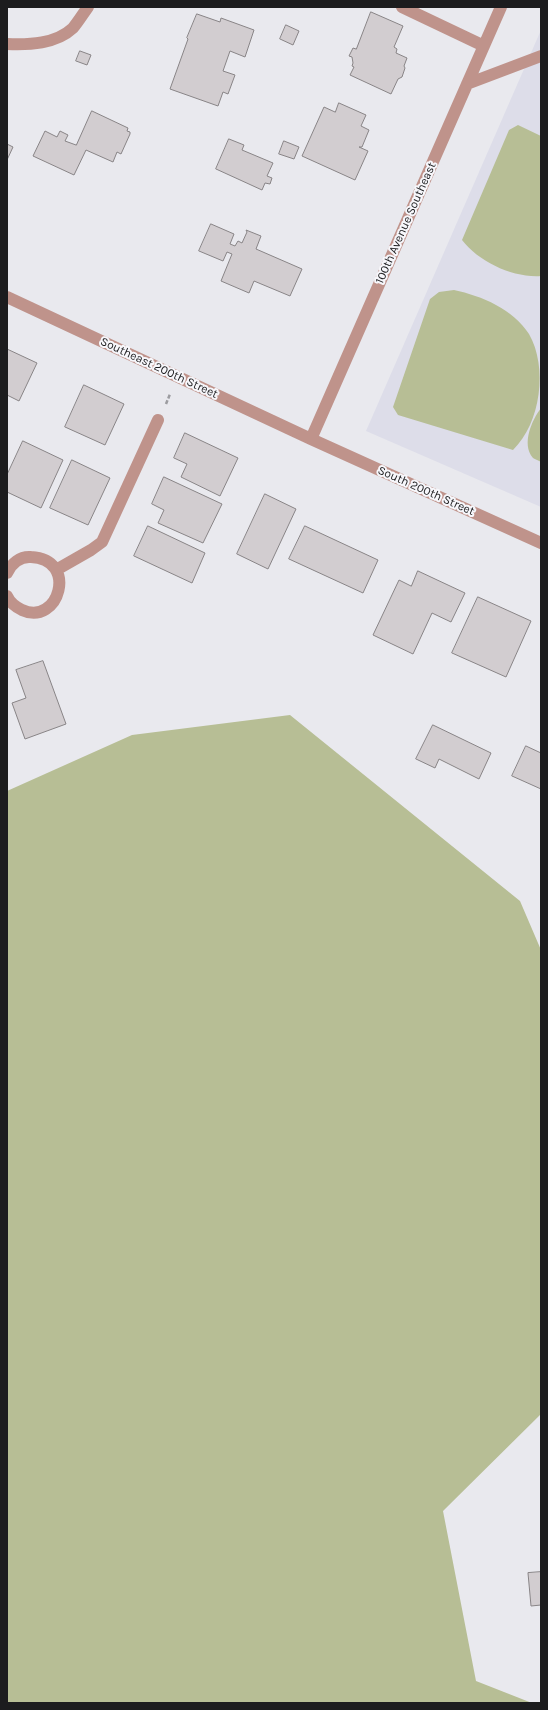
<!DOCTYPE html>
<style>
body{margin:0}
#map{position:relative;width:548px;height:1710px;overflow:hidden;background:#e9e9ee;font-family:Karla,sans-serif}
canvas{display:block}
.frame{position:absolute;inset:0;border:8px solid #1c1c1e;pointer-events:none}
</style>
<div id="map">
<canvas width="548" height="1710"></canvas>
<div class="frame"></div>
</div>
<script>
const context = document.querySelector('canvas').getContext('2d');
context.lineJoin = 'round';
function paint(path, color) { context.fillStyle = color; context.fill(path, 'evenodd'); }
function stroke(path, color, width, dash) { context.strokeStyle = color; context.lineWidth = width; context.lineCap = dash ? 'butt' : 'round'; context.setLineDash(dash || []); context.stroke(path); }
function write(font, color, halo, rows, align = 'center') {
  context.font = font + ' Karla,sans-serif'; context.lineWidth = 4; context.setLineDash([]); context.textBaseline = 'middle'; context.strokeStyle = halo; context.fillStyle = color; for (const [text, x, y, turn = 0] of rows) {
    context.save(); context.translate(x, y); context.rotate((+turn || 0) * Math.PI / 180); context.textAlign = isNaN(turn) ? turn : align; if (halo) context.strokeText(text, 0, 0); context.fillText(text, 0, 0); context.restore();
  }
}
paint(new Path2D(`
 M 541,30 L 541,507 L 366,431 Z`), '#dddde9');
paint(new Path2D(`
 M 518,125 L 541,136 L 541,276 C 513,278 479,262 462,240 L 509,130 Z
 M 454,290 C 482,296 513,309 529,334 C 548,367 541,423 513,450 L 398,415 L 393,407 L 430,299 L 439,292 Z
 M 541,408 L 541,462 C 539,461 535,459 533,458 C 521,444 532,420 541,408 Z
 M 290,715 L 520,901 L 541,950 L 541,1414 L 443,1511 L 476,1681 L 532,1703 L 7,1703 L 7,791 L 132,735 Z`), '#b7be95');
const building = new Path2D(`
 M 371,12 L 403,26 L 394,47 L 397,49 L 396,53 L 407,58 L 404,66 L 405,68 L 402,77 L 398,79 L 391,94 L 350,75 L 354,67 L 352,66 L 353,63 L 352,57 L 349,56 L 353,48 L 356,49 Z
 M 197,14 L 220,22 L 221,18 L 254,30 L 245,57 L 230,51 L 223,71 L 235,75 L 228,94 L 223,92 L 218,106 L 170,89 L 188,39 L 187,38 Z
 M 286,25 L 299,31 L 293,45 L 280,39 Z
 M 80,51 L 91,55 L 87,65 L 76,61 Z
 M 339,103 L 366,115 L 361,126 L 369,130 L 362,147 L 359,147 L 368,151 L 355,180 L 302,156 L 324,107 L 335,112 Z
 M 92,111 L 128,128 L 127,131 L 130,132 L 130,134 L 121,154 L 117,152 L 113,162 L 86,150 L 74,175 L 33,156 L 45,131 L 57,137 L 60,131 L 68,135 L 65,141 L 76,145 Z
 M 229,139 L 244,145 L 242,150 L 273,163 L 267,176 L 272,178 L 270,184 L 265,183 L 262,190 L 216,169 Z
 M 284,141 L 299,147 L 294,159 L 279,154 Z
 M 7,144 L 13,147 L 7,160 Z
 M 211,224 L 234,234 L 230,244 L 235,246 L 238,241 L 242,243 L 247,232 L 246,230 L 261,236 L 256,249 L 302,269 L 290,296 L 254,281 L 249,293 L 221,281 L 232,254 L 227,252 L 223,261 L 199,251 Z
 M 7,349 L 37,363 L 19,401 L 7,395 Z
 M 84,385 L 124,404 L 105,445 L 65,427 Z
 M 185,433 L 238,458 L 220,496 L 181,477 L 187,464 L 174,458 Z
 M 23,441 L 63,460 L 41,508 L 7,492 L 7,475 Z
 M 72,460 L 110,478 L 88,525 L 50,508 Z
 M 164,477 L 222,504 L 203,543 L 158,523 L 164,510 L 152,504 Z
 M 265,494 L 296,509 L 268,569 L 237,554 Z
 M 148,526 L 205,553 L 192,583 L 134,556 Z
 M 305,526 L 378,560 L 363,593 L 289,559 Z
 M 418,571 L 465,593 L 451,622 L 432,613 L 413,654 L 373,635 L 399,580 L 411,586 Z
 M 478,597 L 531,621 L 506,677 L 452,653 Z
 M 43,661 L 66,724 L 25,739 L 12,703 L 26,698 L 16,670 Z
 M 433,725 L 491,753 L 479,779 L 439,759 L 435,768 L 416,759 Z
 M 526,746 L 541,753 L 541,789 L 512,776 Z
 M 541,1572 L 541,1605 L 531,1606 L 528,1573 Z`);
paint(building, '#d2cdd0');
stroke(building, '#888486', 1);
stroke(new Path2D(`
 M 166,404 L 170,394`), '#9c9ca0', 2.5, [4, 2]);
stroke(new Path2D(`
 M 402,7 L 484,46
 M 7,44 C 29,45 56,44 73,28 C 78,22 83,14 88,7
 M 467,84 L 541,56
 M 7,297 L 311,439 L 541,543
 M 311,439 L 501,7
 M 56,570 L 91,550 L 102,542 L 158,420
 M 7,573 C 11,564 20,556 31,557 C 79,559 59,627 22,610 C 16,607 10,603 7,596`), '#bf938b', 12);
write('12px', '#1c1c1e', '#f7f7fb', [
 ["100th Avenue Southeast",406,223,-66],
 ["Southeast 200th Street",159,368,25],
 ["South 200th Street",426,491,24]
]);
</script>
